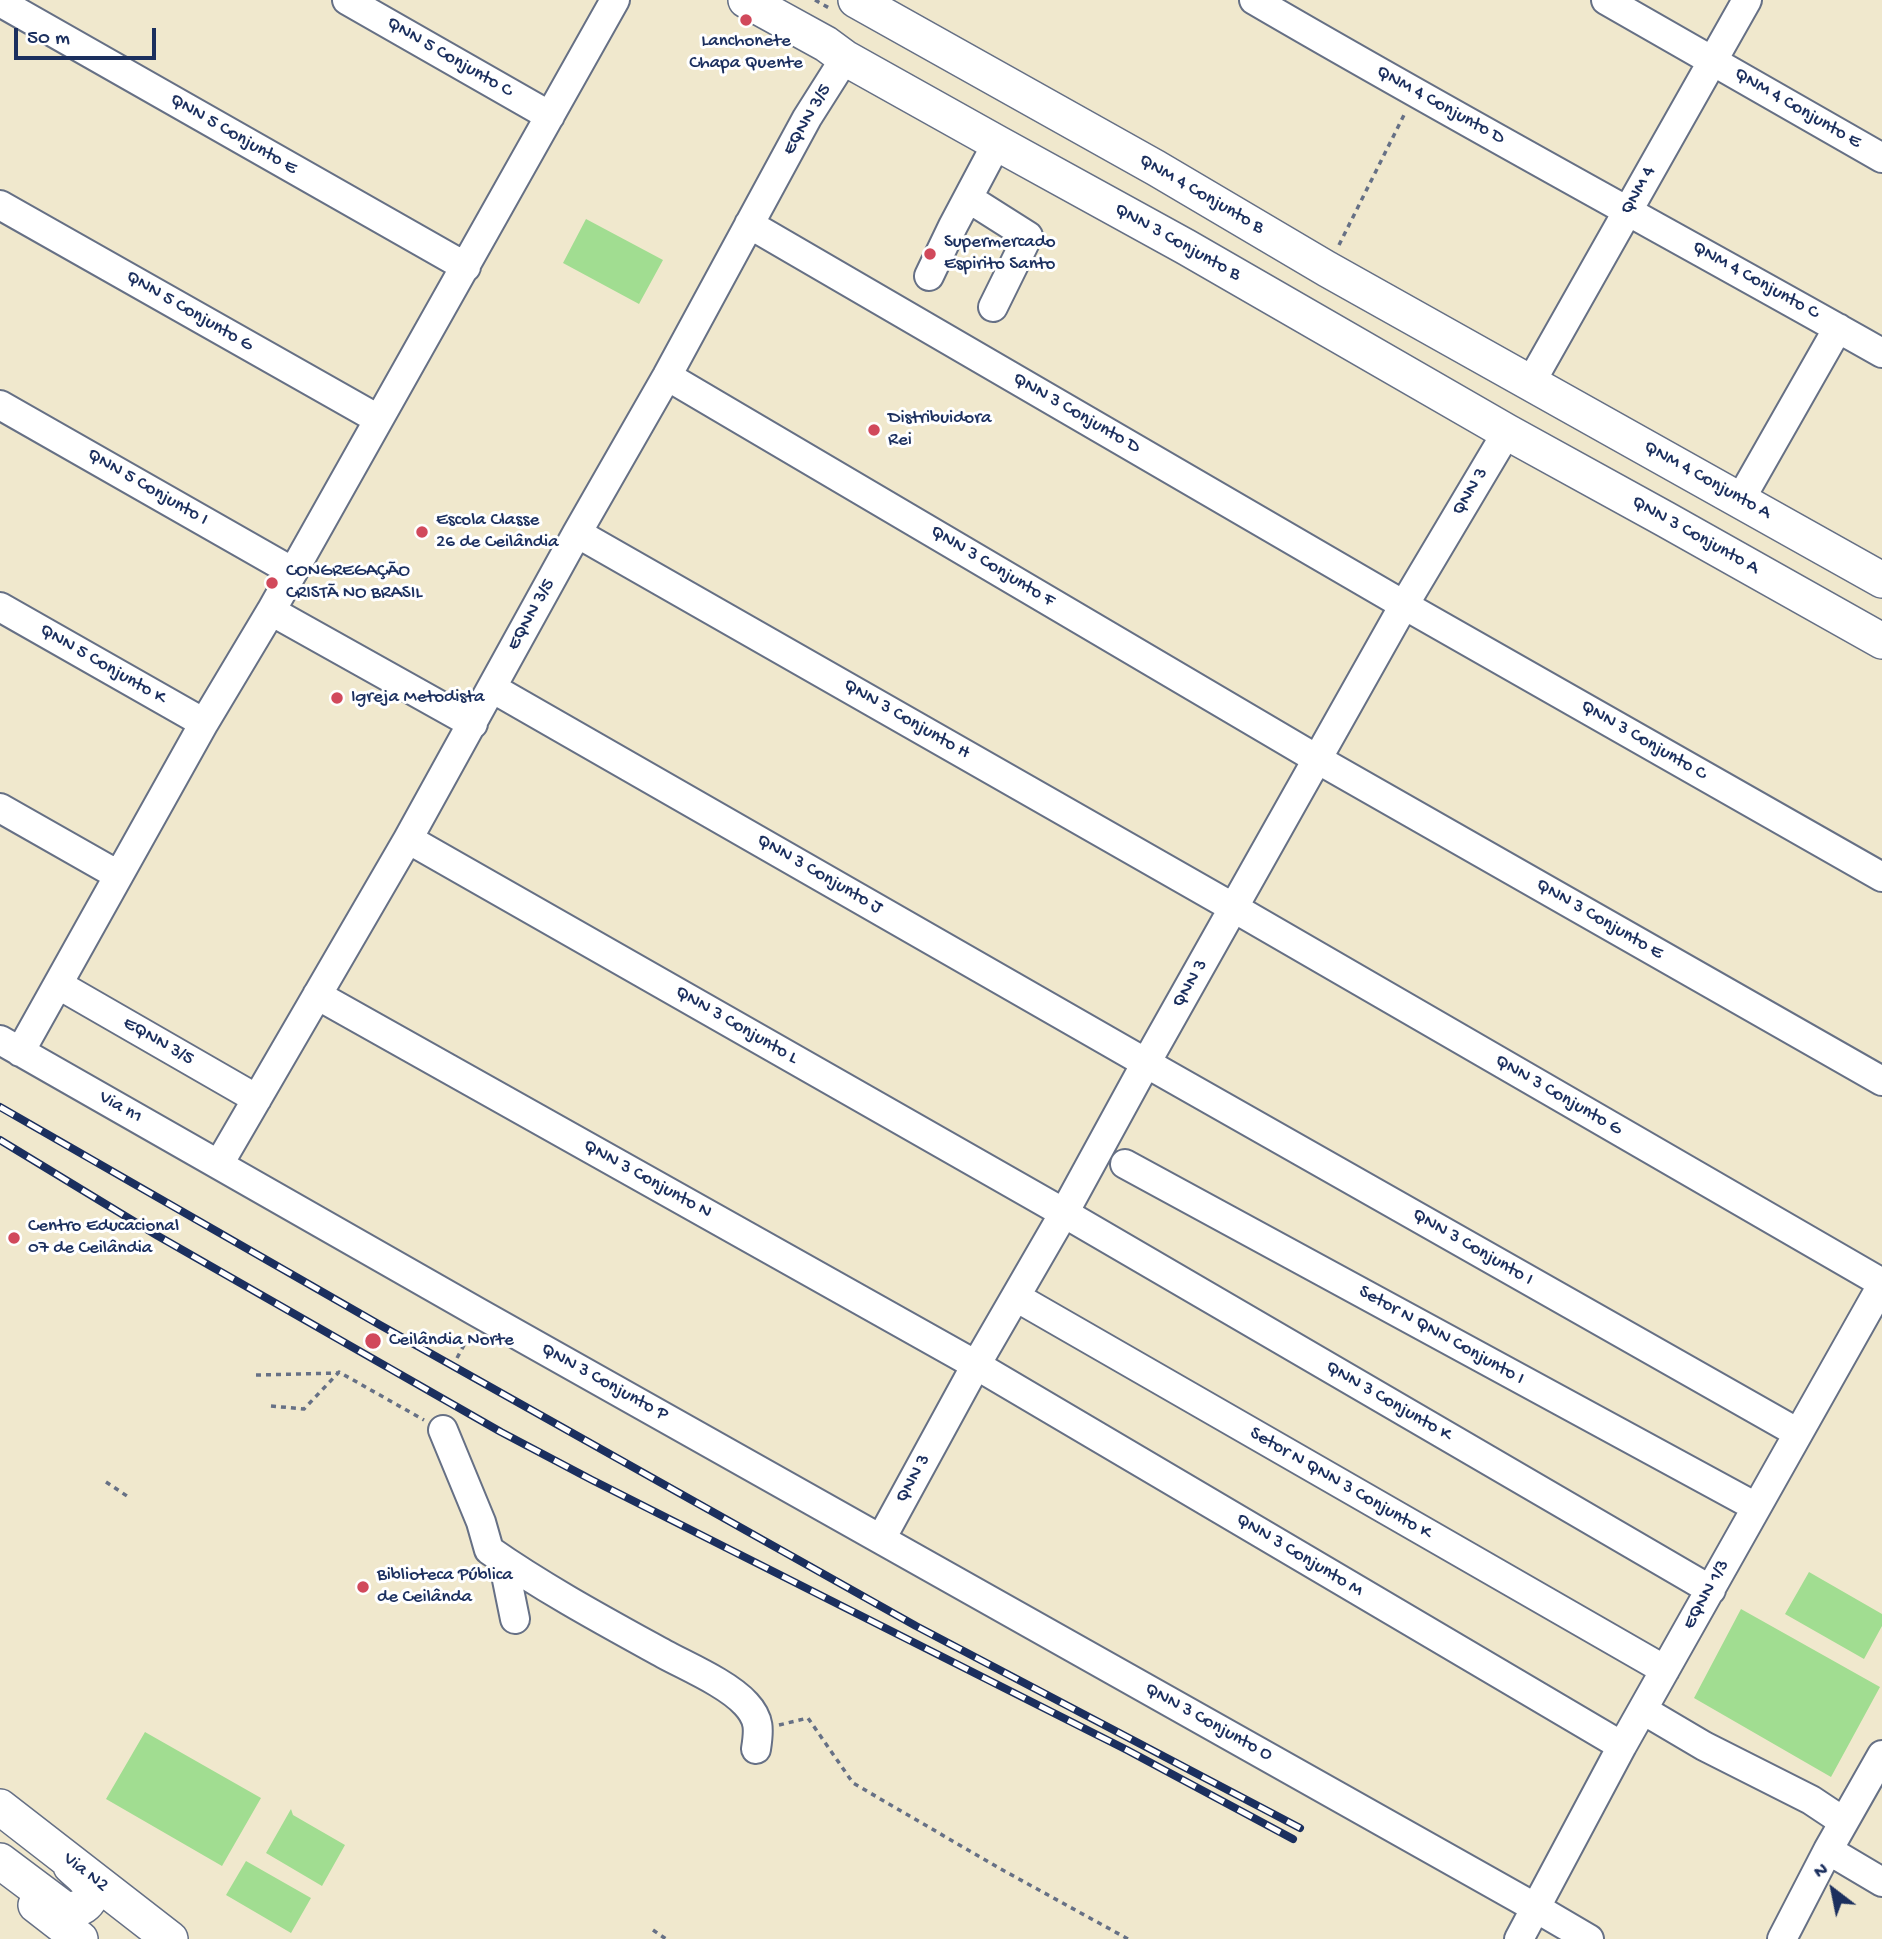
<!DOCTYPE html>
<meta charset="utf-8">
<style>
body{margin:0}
#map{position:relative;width:1882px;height:1939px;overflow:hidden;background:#f0e8cd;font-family:"Gochi Hand",sans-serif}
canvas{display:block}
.north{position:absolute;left:1798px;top:1855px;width:70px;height:70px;-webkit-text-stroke:5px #fff;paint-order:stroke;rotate:328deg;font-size:19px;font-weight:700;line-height:28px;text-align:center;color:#1b2f5e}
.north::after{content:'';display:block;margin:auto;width:24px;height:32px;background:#1b2f5e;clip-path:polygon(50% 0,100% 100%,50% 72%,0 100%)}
.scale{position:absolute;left:14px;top:28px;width:142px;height:32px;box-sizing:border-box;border:4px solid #1b2f5e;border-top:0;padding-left:9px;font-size:21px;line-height:24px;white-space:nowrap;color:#1b2f5e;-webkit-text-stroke:5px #fff;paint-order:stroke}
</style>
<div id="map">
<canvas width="1882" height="1939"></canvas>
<div class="north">N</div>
<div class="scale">50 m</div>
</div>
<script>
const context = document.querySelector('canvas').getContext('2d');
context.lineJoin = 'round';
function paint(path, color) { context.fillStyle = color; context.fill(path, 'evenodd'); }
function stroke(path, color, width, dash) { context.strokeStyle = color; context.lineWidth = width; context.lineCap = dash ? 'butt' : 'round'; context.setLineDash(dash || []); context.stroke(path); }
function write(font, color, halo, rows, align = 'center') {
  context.font = font + ' "Gochi Hand",sans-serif'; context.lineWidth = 6; context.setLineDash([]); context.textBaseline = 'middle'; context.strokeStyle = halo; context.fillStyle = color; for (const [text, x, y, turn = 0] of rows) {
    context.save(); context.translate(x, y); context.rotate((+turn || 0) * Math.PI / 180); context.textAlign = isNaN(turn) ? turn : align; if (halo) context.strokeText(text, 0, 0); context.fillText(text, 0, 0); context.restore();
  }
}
paint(new Path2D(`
 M 586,219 L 663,260 L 639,304 L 563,263 Z
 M 1809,1572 L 1882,1614 L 1882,1626 L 1864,1659 L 1785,1614 Z
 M 1741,1609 L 1880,1687 L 1831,1777 L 1694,1698 Z
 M 145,1732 L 261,1798 L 222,1866 L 106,1799 Z
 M 291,1809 L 293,1815 L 345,1845 L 322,1886 L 266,1853 Z
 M 246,1861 L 311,1898 L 291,1933 L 226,1895 Z`), '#a1dd91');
const minor = new Path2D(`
 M 347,0 L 550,116
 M 1254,0 C 1461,121 1673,235 1882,353
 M 1606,0 L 1882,158
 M 0,2 L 466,267
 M 968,198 L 1028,236 L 993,307
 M 0,205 L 378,419
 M 749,224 L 1404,605 L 1882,877
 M 929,276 L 953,226 L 997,143
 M 667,376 L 1317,759 L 1882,1081
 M 1531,382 L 1747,0
 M 0,405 L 293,572
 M 1740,500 L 1838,328
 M 577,533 L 1234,908 L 1882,1283
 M 0,607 L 204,723
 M 271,611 L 473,724
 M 492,688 L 1146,1063 L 1798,1433
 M 0,808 L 118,875
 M 408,839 L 1064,1213 L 1711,1590
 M 59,985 L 257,1099
 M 317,995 L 976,1365 L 1622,1746
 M 0,1040 L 477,1312 L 1536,1908 L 1589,1939
 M 20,1052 L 204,723 L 271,611 L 615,0
 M 219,1164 L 408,839 L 577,533 L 667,376 L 807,118 L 845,58
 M 1125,1164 L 1756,1507
 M 1016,1297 L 1665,1670
 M 443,1430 L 481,1522 L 489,1550 C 543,1588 606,1622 664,1654 C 688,1667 728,1684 746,1704 C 760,1719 759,1730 756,1749
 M 881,1539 L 976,1365 L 1064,1213 L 1146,1063 L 1404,605 L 1507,432
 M 503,1560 L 515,1619
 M 1643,1710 L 1704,1746 L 1811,1800 L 1844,1822
 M 1828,1850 L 1882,1882
 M 1519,1939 L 1622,1746 L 1882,1285
 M 1782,1939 L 1828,1850 L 1882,1755`);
const major = new Path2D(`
 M 746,0 L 826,44 L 845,58 L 997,143 L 1186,247 L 1507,432 L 1665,519 L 1882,641
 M 856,0 L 1156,168 L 1327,269 L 1882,580
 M 0,1807 L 170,1939
 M 0,1861 L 64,1909 C 77,1912 94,1904 90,1888 C 88,1879 77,1872 71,1866
 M 36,1905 L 80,1939`);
stroke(minor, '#667085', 32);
stroke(major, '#667085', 38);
stroke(new Path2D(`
 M 815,0 L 831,9
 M 1339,245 L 1406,111
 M 457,1358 L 470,1334
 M 256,1375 L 337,1373
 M 271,1406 L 304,1409 L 339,1372 L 424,1420
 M 106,1482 L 127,1496
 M 779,1725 L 808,1718 L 853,1783 L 999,1868 L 1128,1939
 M 653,1930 L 666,1939`), '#667085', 3.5, [5, 5]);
stroke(minor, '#fff', 28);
stroke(major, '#fff', 35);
const rail = new Path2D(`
 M 0,1107 L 380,1325 L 916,1626 L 1300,1828
 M 0,1140 L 158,1236 L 501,1432 L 592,1480 L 1127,1750 L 1293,1839`);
stroke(rail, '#1b2f5e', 8);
stroke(rail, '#fff', 5, [16]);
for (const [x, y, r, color] of [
 [746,20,7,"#d1495b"],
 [930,254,7,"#d1495b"],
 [874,430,7,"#d1495b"],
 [422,532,7,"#d1495b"],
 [272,583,7,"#d1495b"],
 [337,698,7,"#d1495b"],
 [14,1238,7,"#d1495b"],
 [373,1341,9,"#d1495b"],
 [363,1587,7,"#d1495b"]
]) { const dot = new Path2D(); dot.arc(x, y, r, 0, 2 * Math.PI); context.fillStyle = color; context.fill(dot); stroke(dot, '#fff', 2.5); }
write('19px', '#1b2f5e', '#fff', [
 ["Lanchonete",746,42,"center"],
 ["Chapa Quente",746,64,"center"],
 ["Supermercado",944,243],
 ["Espirito Santo",944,265],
 ["Distribuidora",888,419],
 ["Rei",888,441],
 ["Escola Classe",436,521],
 ["26 de Ceilândia",436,543],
 ["CONGREGAÇÃO",286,572],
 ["CRISTÃ NO BRASIL",286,594],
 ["Igreja Metodista",351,698],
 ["Centro Educacional",28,1227],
 ["07 de Ceilândia",28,1249],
 ["Ceilândia Norte",389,1341],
 ["Biblioteca Pública",377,1576],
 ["de Ceilânda",377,1598]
], 'left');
write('19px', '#1b2f5e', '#fff', [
 ["QNN 5 Conjunto C",449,58,30],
 ["QNM 4 Conjunto D",1440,106,29],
 ["QNM 4 Conjunto E",1797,109,30],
 ["EQNN 3/5",808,120,-60],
 ["QNN 5 Conjunto E",233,135,30],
 ["QNM 4",1639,191,-61],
 ["QNM 4 Conjunto B",1201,195,30],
 ["QNN 3 Conjunto B",1177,243,29],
 ["QNM 4 Conjunto C",1755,281,29],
 ["QNN 5 Conjunto G",189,312,30],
 ["QNN 3 Conjunto D",1076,414,30],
 ["QNM 4 Conjunto A",1707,481,29],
 ["QNN 5 Conjunto I",147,488,30],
 ["QNN 3",1471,492,-59],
 ["QNN 3 Conjunto A",1695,536,29],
 ["QNN 3 Conjunto F",992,567,31],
 ["EQNN 3/5",532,615,-61],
 ["QNN 5 Conjunto K",102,665,30],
 ["QNN 3 Conjunto H",906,720,30],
 ["QNN 3 Conjunto C",1643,741,30],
 ["QNN 3 Conjunto J",819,875,30],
 ["QNN 3 Conjunto E",1599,920,30],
 ["QNN 3",1191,984,-60],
 ["QNN 3 Conjunto L",736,1026,30],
 ["EQNN 3/5",158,1042,30],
 ["QNN 3 Conjunto G",1558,1096,30],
 ["Via n1",120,1108,30],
 ["QNN 3 Conjunto N",647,1180,29],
 ["QNN 3 Conjunto I",1472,1248,30],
 ["Setor N QNN Conjunto I",1441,1336,29],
 ["QNN 3 Conjunto P",604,1383,29],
 ["QNN 3 Conjunto K",1388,1402,30],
 ["QNN 3",914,1479,-61],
 ["Setor N QNN 3 Conjunto K",1340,1484,30],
 ["QNN 3 Conjunto M",1299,1556,31],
 ["EQNN 1/3",1707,1595,-61],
 ["QNN 3 Conjunto O",1208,1723,29],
 ["Via N2",85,1873,38]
]);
</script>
